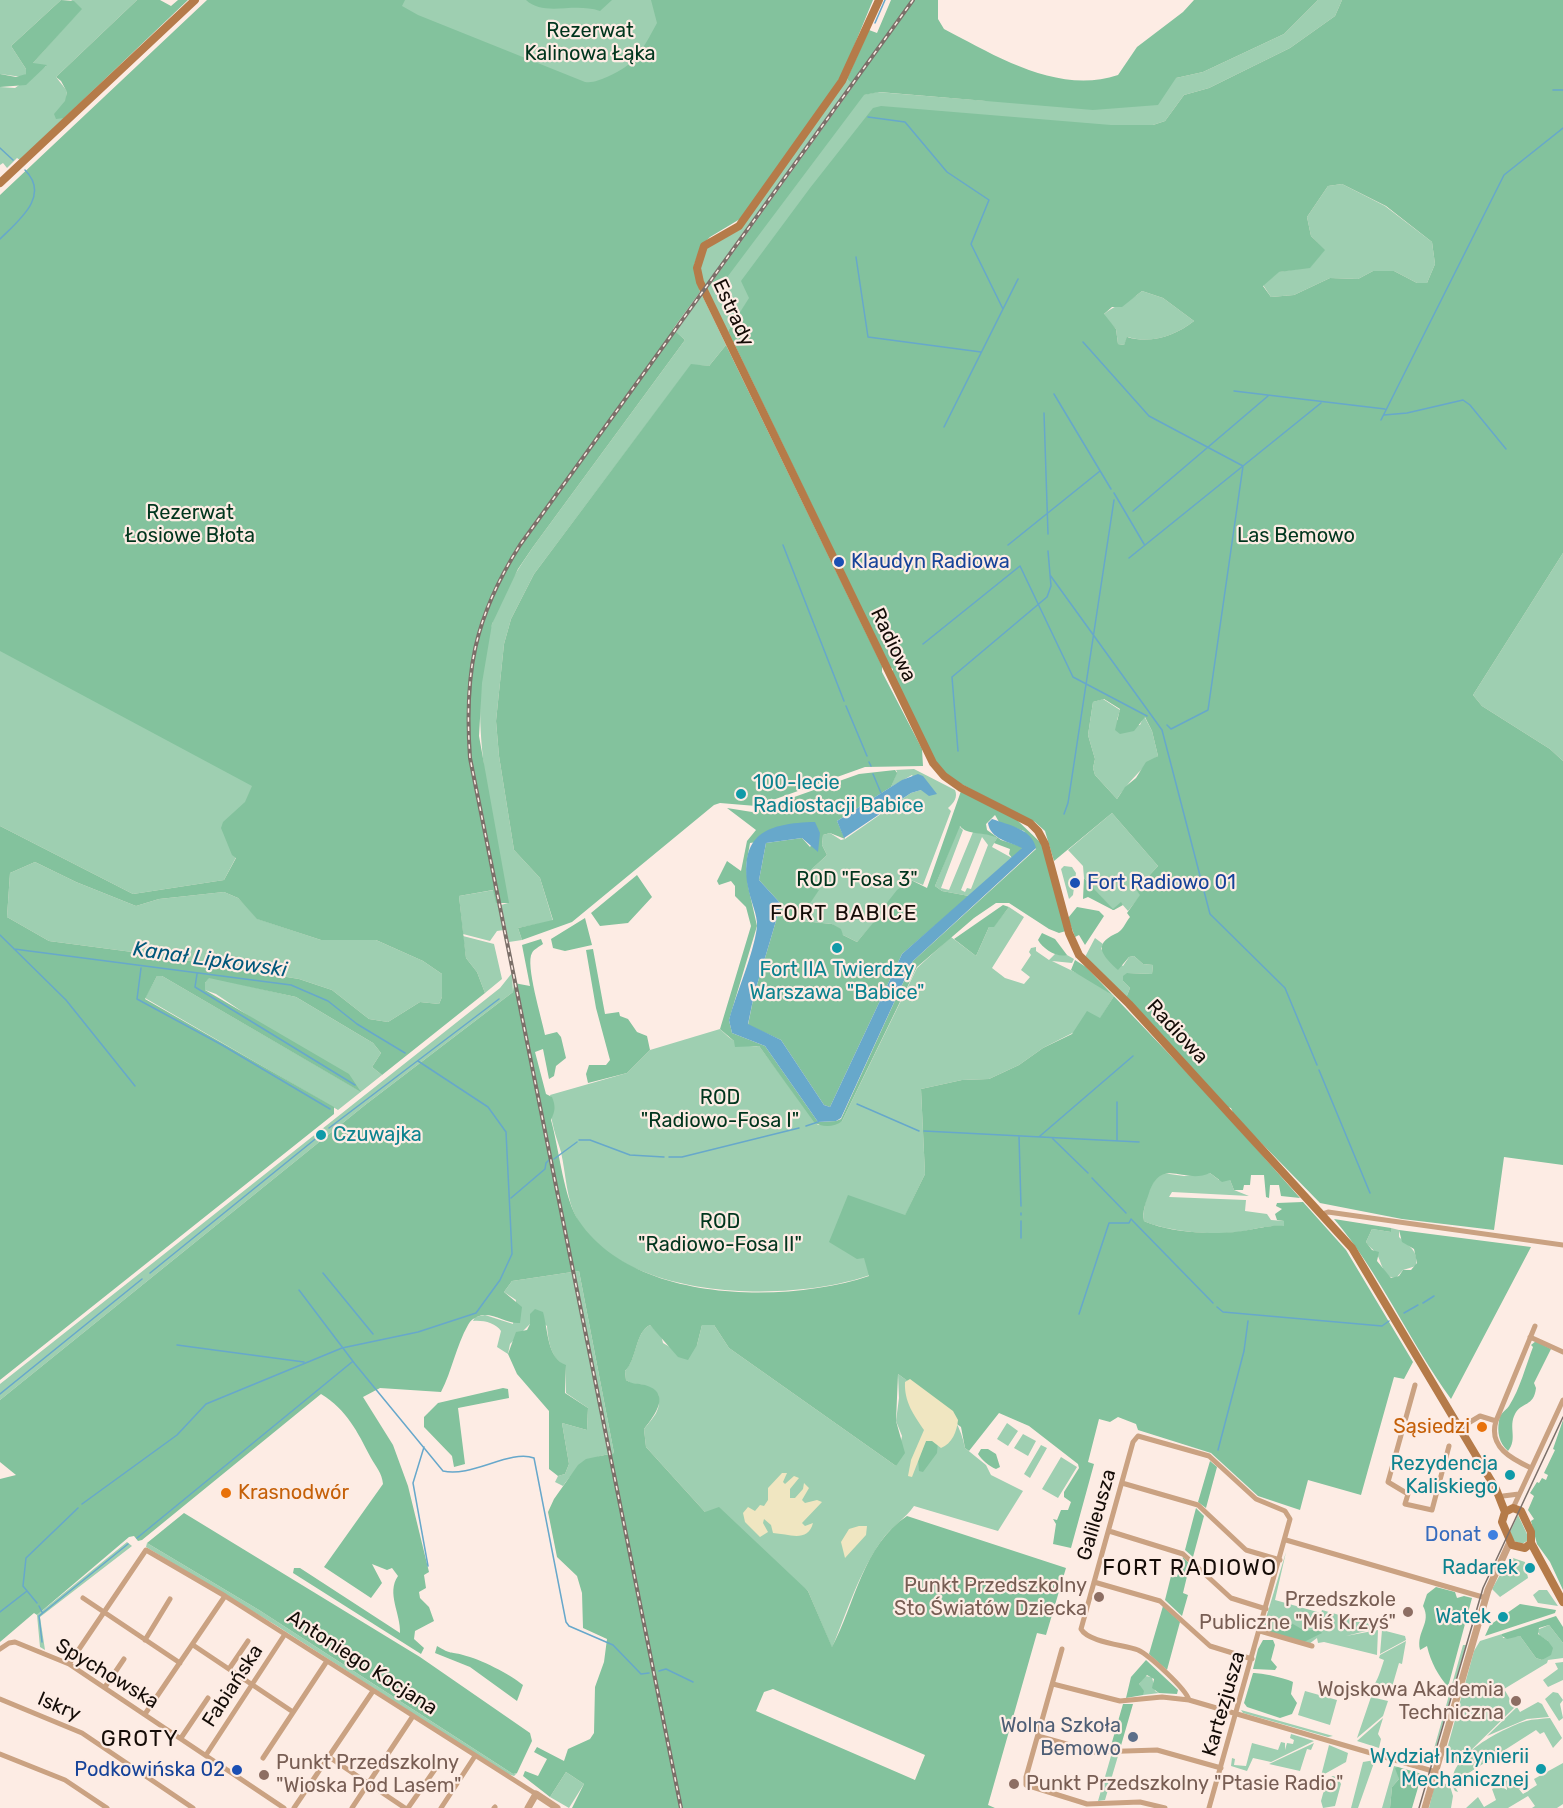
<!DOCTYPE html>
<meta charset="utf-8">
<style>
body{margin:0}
canvas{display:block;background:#fdece4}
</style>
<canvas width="1563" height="1808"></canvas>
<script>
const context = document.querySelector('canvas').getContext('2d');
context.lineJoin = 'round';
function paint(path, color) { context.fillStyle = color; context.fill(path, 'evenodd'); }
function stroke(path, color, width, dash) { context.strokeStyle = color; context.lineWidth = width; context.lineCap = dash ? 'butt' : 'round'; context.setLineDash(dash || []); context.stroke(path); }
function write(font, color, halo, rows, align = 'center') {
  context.font = font + ' Rubik,sans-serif'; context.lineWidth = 4.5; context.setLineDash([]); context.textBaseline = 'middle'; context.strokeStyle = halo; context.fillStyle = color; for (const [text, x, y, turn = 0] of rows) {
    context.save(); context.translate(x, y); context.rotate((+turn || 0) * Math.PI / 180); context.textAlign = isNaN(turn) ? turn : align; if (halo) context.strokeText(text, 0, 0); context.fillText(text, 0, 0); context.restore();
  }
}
paint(new Path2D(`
 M 0,0 L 61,0 L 11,46 L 26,69 L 26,74 L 22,77 L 0,74 Z
 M 71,0 L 137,0 L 56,77 L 67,91 L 64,118 L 20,160 L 17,158 L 7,168 L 3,163 L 0,165 L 0,87 L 15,88 L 46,66 L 32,64 L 81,9 Z
 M 379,0 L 658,0 L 664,16 L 636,64 L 590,87 Z
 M 1318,0 L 1342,0 L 1335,16 L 1290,48 L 1209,88 L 1184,95 L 1165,121 L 1153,125 L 1111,125 L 750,298 L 728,331 C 717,309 685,267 710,245 C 716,240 724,237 731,233 L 847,79 L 854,84 L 712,282 L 863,95 L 877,92 L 988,101 L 1176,78 L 1203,72 L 1284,34 Z
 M 1342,184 L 1385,206 L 1432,242 L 1435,264 L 1427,283 L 1417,283 L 1394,271 L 1373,271 L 1358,279 L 1330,278 L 1294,295 L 1271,297 L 1263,285 L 1278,272 L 1310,267 L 1324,250 L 1311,236 L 1307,217 L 1328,186 Z
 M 1142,291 L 1163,298 L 1194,321 C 1175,336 1151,344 1128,337 L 1124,345 L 1118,344 L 1116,329 L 1103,315 C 1115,304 1130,302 1142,291 Z
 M 702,295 L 726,345 L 709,366 L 691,365 L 534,574 L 511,619 L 504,644 L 496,721 L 499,756 L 514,850 L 540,878 L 553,921 L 518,928 L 522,940 L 509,942 L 501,905 L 508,903 C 492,809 462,708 495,615 C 503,591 519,568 533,547 L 685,340 L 676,332 Z
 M 0,481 L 269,795 L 224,880 L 133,894 L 0,826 Z
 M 1563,553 L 1563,761 L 1550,749 L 1482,706 L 1473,695 Z
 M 1103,699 L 1120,710 L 1117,720 L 1140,725 L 1144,716 L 1152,731 L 1158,756 C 1145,764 1125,786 1117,799 L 1095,775 L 1093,768 L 1095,759 L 1088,735 L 1093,702 Z
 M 914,769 L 955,790 C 958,797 954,803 948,808 L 951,811 L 923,885 L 911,880 L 886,904 L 888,906 L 857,942 L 843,935 L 832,924 L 802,921 L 803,914 L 818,890 L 799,881 L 827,855 L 822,845 L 823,835 L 830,833 L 841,840 L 845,839 L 911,793 L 921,790 L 912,775 L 891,787 L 897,771 L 895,770 Z
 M 1112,813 L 1158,866 L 1136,890 L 1141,895 L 1128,911 L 1121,903 L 1113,910 L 1084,878 L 1083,866 L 1068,850 Z
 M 959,826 L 963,830 L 941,888 L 949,890 L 973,832 L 988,832 L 997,838 L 992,847 L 1012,858 L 969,896 L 942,891 L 935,886 ZM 982,837 L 988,845 L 971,889 L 967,888 L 965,892 L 961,890 Z
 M 35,862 L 76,882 L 136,906 L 159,899 L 224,892 L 238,898 L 258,919 L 321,940 L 376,940 L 423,961 L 442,974 L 442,997 L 439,1004 L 420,1002 L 388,1022 L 369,1019 L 332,990 L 299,979 L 155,955 L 49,941 L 7,917 L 10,873 Z
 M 1064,866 L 1072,867 L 1076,873 L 1073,895 L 1069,899 L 1061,869 Z
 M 494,890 L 504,930 L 497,931 L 490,941 L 463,934 L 459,896 Z
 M 1009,907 L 1024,917 L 992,968 L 1005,978 L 1024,984 L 1030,977 L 1021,970 L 1031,955 L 1029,952 L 1031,948 L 1036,947 L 1036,951 L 1049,960 L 1055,954 L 1067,955 L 1074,959 L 1072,963 L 1052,961 L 1087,978 L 1114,996 L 1100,1019 L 1043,1048 L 1019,1065 L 989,1079 L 962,1080 L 921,1089 L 925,1174 L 878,1272 C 799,1304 625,1303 577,1219 C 566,1199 566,1174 561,1152 C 558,1142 554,1132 552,1121 C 550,1113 553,1102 550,1095 L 627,1073 L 650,1050 L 720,1029 C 732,1041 742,1048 759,1046 L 818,1125 L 842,1121 L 917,968 L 951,937 L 976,956 L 989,927 L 994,926 Z
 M 463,936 L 494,944 L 502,979 L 485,993 L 477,972 L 466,958 Z
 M 1095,938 L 1103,944 L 1101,949 L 1123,966 L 1129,957 L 1134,956 L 1143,964 L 1153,965 L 1152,974 L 1128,973 L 1123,981 L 1130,988 L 1126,998 L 1085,957 Z
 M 512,973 L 513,992 L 365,1105 L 0,1400 L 0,1384 L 500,988 Z
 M 157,976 L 162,976 L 360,1091 L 216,994 L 205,990 L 205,983 L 209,977 L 296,997 L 373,1043 L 381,1053 L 372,1067 L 382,1075 L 338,1110 L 145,998 Z
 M 1162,1173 L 1184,1176 L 1210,1173 L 1219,1180 L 1230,1180 L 1234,1190 L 1249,1196 L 1172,1192 L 1169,1197 L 1246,1200 L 1245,1211 L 1267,1214 L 1271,1220 L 1284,1221 L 1285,1227 C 1270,1225 1263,1227 1249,1230 C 1224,1237 1167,1232 1144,1221 C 1142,1207 1150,1180 1162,1173 Z
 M 1391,1228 L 1399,1230 L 1399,1237 C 1409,1246 1419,1251 1416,1266 L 1403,1270 L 1396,1278 C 1382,1278 1382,1261 1376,1253 C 1373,1249 1369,1247 1366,1242 L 1372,1229 L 1391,1232 Z
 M 579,1271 L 614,1453 C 587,1458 579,1464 563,1486 L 555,1482 L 558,1476 L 565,1474 L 569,1464 L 562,1423 L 587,1430 L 588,1408 L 566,1393 L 566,1366 C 551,1360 548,1340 547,1326 L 531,1314 L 530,1324 L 510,1344 L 508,1354 L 497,1347 L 501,1331 C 496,1323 483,1320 473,1321 L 475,1317 L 485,1315 L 513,1324 L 516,1300 L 504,1292 L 512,1281 Z
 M 650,1325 L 661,1335 L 663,1343 L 675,1350 L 697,1345 L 702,1325 L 714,1325 L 729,1348 L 896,1466 L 902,1436 L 896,1421 L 899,1398 L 898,1374 C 930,1397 957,1405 965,1448 L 986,1465 L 991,1475 L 1023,1491 L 998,1531 L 914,1506 C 905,1519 891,1527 882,1540 C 859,1572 847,1612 832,1648 L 808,1591 L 705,1512 L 646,1447 L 644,1429 C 654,1417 662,1409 658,1394 L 644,1385 L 632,1384 L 626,1380 L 625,1371 C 637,1359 635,1332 650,1325 Z
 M 1007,1423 L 1018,1431 L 1008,1446 L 997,1439 Z
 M 1023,1434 L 1036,1441 L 1028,1456 L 1014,1448 Z
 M 1041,1445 L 1047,1448 L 1030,1478 L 1024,1474 Z
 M 1061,1457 L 1077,1467 L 1058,1498 L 1042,1489 Z
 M 1518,1515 L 1527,1534 L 1527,1541 L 1522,1544 L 1514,1541 L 1510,1532 Z
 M 127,1542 L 132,1546 L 40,1617 L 45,1650 L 40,1647 L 37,1615 Z
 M 147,1543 L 259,1610 L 513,1774 L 517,1773 L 514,1776 L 505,1773 L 277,1626 L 146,1547 Z
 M 1286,1552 L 1275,1600 L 1321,1613 L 1322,1610 L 1377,1626 L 1378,1628 L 1346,1636 L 1378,1630 L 1377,1655 L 1324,1642 L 1318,1643 L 1317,1638 L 1309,1644 L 1262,1631 Z
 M 1510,1557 L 1525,1562 L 1528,1578 L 1500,1597 L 1492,1589 Z
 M 1539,1590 L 1547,1590 L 1558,1606 L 1538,1603 L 1533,1595 Z
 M 1549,1625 L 1563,1643 L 1563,1658 L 1548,1660 L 1547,1663 L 1504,1689 L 1510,1699 L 1514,1698 L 1515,1707 L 1460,1761 L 1454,1763 L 1444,1760 L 1474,1651 L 1480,1641 L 1502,1634 L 1503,1638 L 1520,1636 L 1536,1658 L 1542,1660 L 1547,1656 L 1548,1641 L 1540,1636 L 1537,1630 Z
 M 1382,1630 L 1405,1636 L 1406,1640 L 1380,1654 Z
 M 1406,1641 L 1402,1664 L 1399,1663 L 1390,1694 L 1372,1687 C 1377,1684 1382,1666 1384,1660 L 1379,1658 L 1380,1655 Z
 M 1463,1645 L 1466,1645 L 1433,1757 L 1432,1756 Z
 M 1563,1662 L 1563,1680 L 1548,1687 L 1543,1680 L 1558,1669 L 1555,1663 Z
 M 1145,1676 L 1152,1677 L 1155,1691 L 1159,1693 L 1143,1695 L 1139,1684 Z
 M 1305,1691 L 1337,1700 L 1330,1725 L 1298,1715 Z
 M 1553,1692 L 1558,1693 L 1563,1700 L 1560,1704 L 1563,1718 L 1559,1721 L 1545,1699 Z
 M 1371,1697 L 1388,1701 L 1383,1716 L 1357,1738 Z
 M 1538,1702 L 1542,1704 L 1549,1717 L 1527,1719 L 1487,1736 L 1517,1707 L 1520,1712 Z
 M 1241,1710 L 1333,1736 L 1328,1737 L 1243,1713 Z
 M 1383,1718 L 1378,1734 L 1381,1739 L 1379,1748 L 1357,1741 Z
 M 1550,1718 L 1562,1738 L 1553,1748 L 1544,1732 L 1540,1734 L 1536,1730 L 1453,1783 L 1458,1792 L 1455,1791 C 1439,1760 1503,1728 1526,1721 C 1533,1719 1542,1719 1550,1718 Z
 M 1291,1734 L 1314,1741 L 1271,1762 L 1253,1758 L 1247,1771 L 1231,1766 L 1232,1758 L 1235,1759 L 1234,1765 L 1246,1766 L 1252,1743 L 1278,1750 L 1281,1742 L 1285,1743 L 1285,1750 L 1287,1743 L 1293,1744 L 1294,1740 L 1290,1738 Z
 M 1314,1743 L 1311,1750 L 1307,1749 L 1300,1771 L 1269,1764 Z
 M 1329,1745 L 1348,1753 L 1346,1762 L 1321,1776 Z
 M 1111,1756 L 1118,1756 L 1105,1800 L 1098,1801 Z
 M 1375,1760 L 1358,1808 L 1351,1808 L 1363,1762 Z
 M 1563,1763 L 1563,1804 L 1557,1808 L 1532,1808 L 1535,1806 L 1528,1796 L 1508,1808 L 1466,1808 L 1478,1797 L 1484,1807 L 1496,1800 L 1492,1789 L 1499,1785 L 1507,1790 L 1506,1781 L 1515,1775 L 1523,1786 L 1519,1789 L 1523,1794 L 1537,1785 L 1534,1779 Z
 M 1394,1766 L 1398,1767 L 1399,1779 L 1392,1787 L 1390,1808 L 1382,1808 Z
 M 566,1772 L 584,1784 L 569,1808 L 550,1797 Z
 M 1333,1776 L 1338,1778 L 1341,1784 L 1335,1806 L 1323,1808 L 1321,1801 L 1327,1779 Z
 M 1436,1779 L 1450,1786 L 1453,1796 L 1451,1808 L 1429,1808 Z`), '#9ecfb1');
paint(new Path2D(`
 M 61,0 L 74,1 L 82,9 L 33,63 L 47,65 L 26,85 L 0,87 L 0,74 L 16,77 L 26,74 L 26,69 L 11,46 Z
 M 137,0 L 160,0 L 171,6 L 178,0 L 188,0 L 64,118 L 56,119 L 54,114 L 65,101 L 67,92 L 61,81 L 56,77 Z
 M 207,0 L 405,0 L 402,6 L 418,15 L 585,82 C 594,83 599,80 607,77 C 637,64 642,50 657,23 L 651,0 L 873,0 L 840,80 L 740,219 L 710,237 L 701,246 L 694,265 L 700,292 L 673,329 L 685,340 L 533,547 L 518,569 L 492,624 L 482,683 L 479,736 L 509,903 L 496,903 L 493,890 L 459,896 L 466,958 L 477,972 L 485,993 L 382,1075 L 372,1067 L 381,1053 L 373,1043 L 296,997 L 209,978 L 205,983 L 205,990 L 349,1074 L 361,1092 L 162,976 L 157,976 L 145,999 L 334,1107 L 334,1114 L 0,1380 L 0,826 L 133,894 L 224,880 L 236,858 L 232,855 L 221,828 L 223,822 L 245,802 L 252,786 L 0,651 L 0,195 ZM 35,862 L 76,882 L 136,906 L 159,899 L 224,892 L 238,898 L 257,919 L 321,940 L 376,940 L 423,961 L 442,974 L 442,997 L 439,1004 L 420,1002 L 388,1022 L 369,1019 L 332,990 L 299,979 L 155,955 L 49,941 L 7,917 L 10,873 Z
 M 526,0 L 612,0 L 600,11 C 573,2 544,17 526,0 Z
 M 891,0 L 938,0 L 938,19 L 944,29 C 996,56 1058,95 1118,75 L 1137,47 L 1183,12 L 1194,0 L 1318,0 L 1284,34 L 1203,72 L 1176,78 L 1158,105 L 1093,110 L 879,92 L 864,95 L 722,284 L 712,282 L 854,85 L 847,79 L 869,30 L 877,33 Z
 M 1342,0 L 1563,0 L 1563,553 L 1473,695 L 1482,706 L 1550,749 L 1563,761 L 1563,1165 L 1504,1157 L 1494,1230 L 1402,1219 L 1320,1203 L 1234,1115 L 1231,1108 L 1227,1107 L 1126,998 L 1130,988 L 1123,981 L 1123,976 L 1127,973 L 1152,974 L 1153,965 L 1143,964 L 1134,956 L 1129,957 L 1118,970 C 1103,956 1092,945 1115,934 C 1123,931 1125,923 1130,917 L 1127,913 L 1140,895 L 1136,890 L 1158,866 L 1112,813 L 1054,861 L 1045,831 L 1035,822 C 1007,808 978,793 952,779 C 930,767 903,699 892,674 L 893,669 L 890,667 L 728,331 L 749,298 L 741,281 L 810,188 L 873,108 L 881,106 L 1111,125 L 1153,125 L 1165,121 L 1184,95 L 1209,88 L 1290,48 L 1335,16 ZM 1342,184 L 1386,206 L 1432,242 L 1435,264 L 1427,283 L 1417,283 L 1394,271 L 1373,271 L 1358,279 L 1330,278 L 1294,295 L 1271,297 L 1263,286 L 1279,272 L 1310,268 L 1325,250 L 1311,236 L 1307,217 L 1328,186 ZM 1142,291 L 1163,298 L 1194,321 C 1175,336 1151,344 1127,337 L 1124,345 L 1118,344 L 1116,329 L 1104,314 L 1112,307 L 1122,307 ZM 1104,699 L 1120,709 L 1115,730 L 1120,734 L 1134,731 L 1145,717 L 1152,731 L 1158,756 L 1146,762 L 1136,778 L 1125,787 L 1117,799 L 1095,775 L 1093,768 L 1095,759 L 1088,735 L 1093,702 Z
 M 726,345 L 882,666 L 882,672 L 922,749 L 923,766 L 865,767 L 756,806 L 720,803 L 714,805 L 572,922 L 522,940 L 518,928 L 553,920 L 540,878 L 514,850 L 499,756 L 496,721 L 504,644 L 511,619 L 534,574 L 691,364 L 709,366 Z
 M 895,770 L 897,773 L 891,787 L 837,821 L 845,839 L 830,833 L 823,835 L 822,845 L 827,855 L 799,881 L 819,890 L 803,914 L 802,921 L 832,924 L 841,929 L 843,935 L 857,942 L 887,906 L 886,904 L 897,890 L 911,880 L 927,888 L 961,791 L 1017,820 L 1042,844 L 1066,931 L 1059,933 L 1049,929 L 1009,903 L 996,903 L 974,918 L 917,967 L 842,1121 C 835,1127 822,1128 814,1122 L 759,1046 L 735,1047 L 734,1041 L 720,1029 L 751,926 L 746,907 L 735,896 L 735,886 L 731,881 L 719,885 L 717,881 L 727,861 L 741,871 L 747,841 L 756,830 L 727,808 L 752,812 L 859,774 ZM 995,815 L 999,822 L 1024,831 L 1036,849 L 913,961 L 841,1119 L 836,1121 L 818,1122 L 765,1046 L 732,1033 L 729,1020 L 757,926 L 748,886 L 746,866 L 750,843 L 820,833 L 810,847 L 802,838 L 766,843 L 759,880 L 781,904 L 754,995 L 748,1025 L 781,1040 L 824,1105 L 830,1107 L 902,954 L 1017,855 L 1023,847 L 1001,840 L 987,830 L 986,824 ZM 960,826 C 967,836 985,831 997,838 L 994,843 L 1010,849 L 1009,854 L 1012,858 L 969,896 L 942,891 L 935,886 Z
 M 637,875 L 652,897 L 628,923 L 600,926 L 591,913 Z
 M 1084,878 L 1113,909 L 1121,902 L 1123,905 L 1114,910 L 1113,910 L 1088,897 L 1083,899 Z
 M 1003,905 L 1009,907 L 994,927 L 989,927 L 976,956 L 954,939 Z
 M 1077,907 L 1099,911 L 1104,916 L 1085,945 L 1079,935 L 1075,937 L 1068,918 Z
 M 585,918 L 592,945 L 565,951 L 553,948 L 551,939 Z
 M 1042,933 L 1055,939 L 1067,955 C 1057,958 1043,949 1038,940 Z
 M 541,939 L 543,944 C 539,947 534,949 532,953 C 525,964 542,1019 545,1035 L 557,1032 L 561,1037 L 566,1058 L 556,1066 L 554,1076 L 549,1079 L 543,1049 L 535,1052 L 546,1094 L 552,1097 C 556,1107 555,1111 551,1120 C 559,1148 564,1200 579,1221 C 634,1303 785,1304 869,1276 L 864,1258 L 857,1259 L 829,1242 L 848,1195 L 905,1215 L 925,1174 L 921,1089 L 962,1080 L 989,1079 L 1019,1065 L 1043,1048 L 1072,1034 L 1087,1011 L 1100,1018 L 1114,996 L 1071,970 L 1075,960 L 1086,967 L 1214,1101 L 1300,1198 L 1281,1196 L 1279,1185 L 1270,1185 L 1269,1198 L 1266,1197 L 1264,1175 L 1251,1175 L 1250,1185 L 1244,1185 L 1243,1190 L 1234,1190 L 1230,1180 L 1222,1182 L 1210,1173 C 1184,1185 1162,1156 1149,1193 C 1146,1202 1142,1211 1144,1221 C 1169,1233 1221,1236 1248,1230 C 1262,1228 1269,1225 1284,1226 L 1284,1221 L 1277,1220 L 1275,1214 L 1282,1209 L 1276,1206 L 1277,1203 L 1303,1202 L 1346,1250 L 1413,1362 L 1404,1379 L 1394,1377 L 1361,1495 L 1308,1480 L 1300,1510 L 1258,1496 L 1211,1453 L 1138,1430 L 1136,1424 L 1118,1417 L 1110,1422 L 1099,1419 L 1088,1462 L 1094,1464 L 1071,1548 L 1053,1544 L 1056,1524 L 1053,1519 L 1057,1520 L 1061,1510 L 1068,1510 L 1071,1502 L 1064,1497 L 1064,1492 L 1079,1468 L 1078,1464 L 1029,1426 L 999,1413 L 969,1451 L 965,1448 L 961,1427 L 954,1422 L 951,1412 L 898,1374 L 896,1421 L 905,1453 L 896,1466 L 729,1348 L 714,1325 L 702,1325 L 697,1345 L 688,1360 L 678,1357 L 650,1325 C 635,1332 637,1360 625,1371 L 626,1380 C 633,1385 637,1383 645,1385 C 672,1393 655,1415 644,1429 L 646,1447 L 705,1512 L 719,1507 L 808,1591 L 832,1647 C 855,1604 863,1545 907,1516 L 1066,1568 L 1046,1635 L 1037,1633 L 988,1805 L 995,1808 L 572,1808 L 584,1784 L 566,1772 L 550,1797 L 523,1776 L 525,1771 L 538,1776 L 547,1759 L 534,1752 L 537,1747 L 564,1761 L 568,1749 L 590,1739 L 594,1733 L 595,1687 L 604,1662 L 607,1639 L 583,1628 L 582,1593 L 577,1576 L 557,1557 L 548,1512 L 554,1499 L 578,1465 L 586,1459 L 614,1453 L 579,1271 L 512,1281 L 504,1292 L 522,1307 L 520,1323 C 507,1324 496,1314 483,1315 C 477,1316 471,1319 468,1325 C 456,1346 452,1371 441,1392 L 380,1388 L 363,1397 L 393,1445 L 408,1486 L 429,1572 L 424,1575 L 426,1588 L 419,1592 L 420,1598 L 429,1607 L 434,1621 L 415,1631 L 414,1639 L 424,1648 L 421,1654 L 293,1573 L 294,1568 L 300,1568 L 400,1633 C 401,1614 386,1593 398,1576 L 392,1568 L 387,1570 L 372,1564 L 382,1583 L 371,1598 L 324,1567 L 383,1484 C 382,1473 376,1467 371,1458 C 357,1431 347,1410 321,1394 L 142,1540 L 138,1541 L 134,1536 L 129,1537 L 37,1615 L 34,1613 L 0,1642 L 0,1479 L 16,1475 L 0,1462 L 0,1400 L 365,1105 L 513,992 L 514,983 L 530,986 L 522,945 ZM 773,1689 L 925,1755 L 915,1780 L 756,1711 L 764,1692 Z
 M 593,949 L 605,1014 L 619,1012 L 620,1016 L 628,1019 L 637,1032 L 647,1036 L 650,1050 L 627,1073 L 588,1083 L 586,1074 L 589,1065 L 606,1065 L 610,1060 L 596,1008 L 586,950 Z
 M 1334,1219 L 1391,1228 L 1391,1232 L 1372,1229 L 1366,1242 L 1372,1250 L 1379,1252 L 1377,1261 L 1391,1278 L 1399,1276 L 1403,1270 L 1411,1270 L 1417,1263 L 1414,1249 L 1402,1242 L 1399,1230 L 1531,1247 L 1451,1399 C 1409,1341 1380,1273 1334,1219 Z
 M 535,1309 L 543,1312 C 548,1329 547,1359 566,1365 L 565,1393 L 588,1408 L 587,1430 L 562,1423 L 569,1464 L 565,1474 L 558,1476 L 549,1469 L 549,1411 L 517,1374 L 508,1354 L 516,1332 L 527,1330 L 530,1324 L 530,1314 Z
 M 1536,1341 L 1551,1349 L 1534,1383 L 1536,1388 C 1534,1407 1521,1402 1515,1414 C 1508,1427 1518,1439 1508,1451 C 1499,1443 1497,1432 1499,1421 C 1500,1412 1505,1412 1509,1406 C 1520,1389 1526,1365 1533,1347 L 1531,1345 Z
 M 503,1388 L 508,1389 L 509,1398 L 458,1408 L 465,1464 L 454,1467 L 452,1456 L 424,1427 L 424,1417 L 438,1403 Z
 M 1563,1420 L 1563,1590 L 1550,1562 L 1537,1544 L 1531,1521 L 1534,1519 L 1528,1510 L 1534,1496 L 1530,1493 L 1537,1482 L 1539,1483 L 1542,1478 L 1546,1480 L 1548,1475 L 1544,1473 L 1555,1450 L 1553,1449 Z
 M 928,1437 L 938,1441 L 937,1453 L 923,1472 L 919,1471 L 918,1459 Z
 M 981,1449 L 988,1449 L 996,1454 L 1000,1467 L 996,1469 C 990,1467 981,1459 978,1454 Z
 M 1210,1461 L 1217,1467 L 1206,1508 L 1198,1502 Z
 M 1196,1508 L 1204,1516 L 1193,1557 L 1185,1550 Z
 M 184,1513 L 420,1657 L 530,1733 L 532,1741 L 517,1773 L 513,1774 L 259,1610 L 147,1543 Z
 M 1183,1557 L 1190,1564 L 1183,1593 L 1188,1595 L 1182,1616 L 1165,1600 L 1171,1576 L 1177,1577 Z
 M 1436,1587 L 1455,1592 L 1457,1598 L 1464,1596 L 1472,1598 L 1448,1687 C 1438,1675 1431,1663 1427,1646 L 1420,1650 C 1416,1631 1432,1623 1423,1606 L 1427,1594 Z
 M 1520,1604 L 1556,1610 L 1555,1613 L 1485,1636 L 1490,1625 Z
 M 1163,1606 L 1180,1622 L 1167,1670 L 1149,1654 Z
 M 1556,1616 L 1563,1627 L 1563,1643 L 1549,1625 L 1539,1628 L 1538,1634 L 1548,1641 L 1553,1648 L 1551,1655 L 1542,1660 L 1536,1658 L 1520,1636 L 1507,1639 L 1502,1636 L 1502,1634 Z
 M 1274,1618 L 1286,1620 L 1305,1631 L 1319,1629 L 1322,1633 L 1304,1642 L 1268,1631 L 1266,1624 L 1268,1619 Z
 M 1263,1640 L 1273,1640 L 1275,1645 L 1271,1660 L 1277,1667 L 1275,1670 L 1253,1669 L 1258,1649 Z
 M 437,1646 C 452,1655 449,1651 463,1655 C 480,1659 510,1674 523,1685 L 517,1701 L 470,1667 L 435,1653 Z
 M 1146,1660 L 1178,1690 L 1177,1694 L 1159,1693 L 1152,1688 L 1154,1679 L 1147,1675 L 1139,1684 L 1144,1691 L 1143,1695 L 1126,1698 L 1131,1677 Z
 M 1253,1673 C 1261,1673 1286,1678 1293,1682 L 1291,1694 L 1297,1703 L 1292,1714 L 1280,1718 L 1247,1707 L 1244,1703 Z
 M 1123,1704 L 1133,1704 L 1120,1749 L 1110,1749 Z
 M 1398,1767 L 1422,1774 L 1412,1808 L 1390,1808 L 1392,1787 L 1399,1779 L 1395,1768 Z`), '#83c29d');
paint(new Path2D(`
 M 910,1379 L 953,1411 L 958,1420 C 957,1431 952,1444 941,1448 L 932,1441 L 926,1441 L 912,1477 L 908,1476 L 911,1460 L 924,1430 C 914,1415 904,1402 905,1382 Z
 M 782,1473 L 787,1473 L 783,1482 L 785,1484 L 794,1476 L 799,1478 L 790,1489 L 790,1498 L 795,1498 L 803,1489 L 804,1483 L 809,1488 L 802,1500 L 805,1503 L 817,1500 L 822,1502 L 802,1523 L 805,1526 L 813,1523 C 808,1543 789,1534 773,1533 L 771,1525 L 764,1519 L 763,1523 L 768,1532 L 760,1537 L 745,1522 L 743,1513 L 748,1507 L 755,1511 L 760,1505 L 764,1506 L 768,1500 L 768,1488 Z
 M 859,1526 L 867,1526 L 866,1535 L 845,1558 L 841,1542 L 849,1529 Z`), '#f0e6c1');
paint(new Path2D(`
 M 918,774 L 923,776 L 937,794 L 929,796 L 921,790 L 911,793 L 844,838 L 837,821 L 902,780 Z
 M 992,819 C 1009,825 1032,829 1036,848 L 913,961 L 841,1118 L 836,1121 L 818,1122 L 765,1046 L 732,1033 L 729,1020 C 737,991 753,956 757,927 C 758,915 750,900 748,887 C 739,834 767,823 815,822 L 820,833 L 818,852 L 802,838 L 766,843 L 759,880 L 781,904 L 754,995 L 748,1024 L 781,1040 L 824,1105 L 830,1107 L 902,954 L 1022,848 C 1010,842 990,839 988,823 Z`), '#67a8cb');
stroke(new Path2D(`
 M 875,23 L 885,0
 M 1553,90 L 1563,90
 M 868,117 L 905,122 L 947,172 L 989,200 L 971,244 L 1003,309
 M 0,148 L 13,160
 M 0,239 C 18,221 51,196 25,170
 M 856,257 L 868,337 L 981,352
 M 1083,342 L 1149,416 L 1243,466 L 1208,710 L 1171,729 L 1167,725
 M 1234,391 L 1385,409
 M 1054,394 L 1111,489
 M 1044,413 L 1048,534
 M 1384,415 L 1407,413 L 1463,400 L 1470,405 L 1506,449
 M 1381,420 L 1504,175 L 1563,128
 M 944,427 L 1018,279
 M 1114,493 L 1144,544
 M 1133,511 L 1268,396
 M 783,545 L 844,701
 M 1008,545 L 1100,471
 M 1129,558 L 1321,403
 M 1050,575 L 1162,730 L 1210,914 L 1285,988 L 1317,1065
 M 923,644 L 1020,566 L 1073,677 L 1147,716
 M 846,706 L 867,756
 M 958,751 L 952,677 L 1047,597 L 1051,586 L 1048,551
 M 869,762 L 871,766
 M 873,774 L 881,793
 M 1064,814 L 1068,803 L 1114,500
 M 0,935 L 66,1000 L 135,1086
 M 14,949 L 291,985 L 328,1001 L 357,1024 L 405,1053
 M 141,968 L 137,999 L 222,1045 L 330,1109
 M 197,974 L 195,987 L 355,1085
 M 1319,1070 L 1370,1193
 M 857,1104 L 919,1131
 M 806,1126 L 818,1122
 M 329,1128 L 499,999
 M 924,1131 L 1139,1142
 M 1019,1136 L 1021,1206
 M 1040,1136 L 1133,1056
 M 1052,1138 L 1088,1173
 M 579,1140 L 590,1140 L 630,1155 L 664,1157
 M 1117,1140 L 1117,1102
 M 669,1157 L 682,1157 L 799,1128
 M 554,1159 L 577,1142
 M 1092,1178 L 1126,1213
 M 511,1198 L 545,1169 L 546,1163 L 549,1160
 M 1021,1215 L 1021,1213
 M 1021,1238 L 1021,1221
 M 150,1273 L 319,1136
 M 323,1273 L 373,1334
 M 299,1290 L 355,1364 L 443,1471 C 471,1478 510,1449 534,1458 L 566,1622 L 569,1626 L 613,1645 L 641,1674 L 649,1673
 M 1423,1303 L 1434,1296
 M 1217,1307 L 1223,1312 L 1382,1326 L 1389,1321
 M 1404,1313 L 1418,1305
 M 1079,1314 L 1109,1223 L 1129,1223 L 1131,1219 L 1213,1303
 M 177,1345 L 304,1362
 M 0,1394 L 142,1279
 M 424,1447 L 413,1483 L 428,1566
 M 1218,1450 L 1244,1351 L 1248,1321
 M 82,1504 L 177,1435 L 206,1404 L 342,1348 L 418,1332 L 476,1313 L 500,1280 L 512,1254 L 506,1132 L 488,1107 L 418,1061
 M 137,1538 L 352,1362
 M 37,1603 L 23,1586 L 26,1558 L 78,1508
 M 39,1606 L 42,1612
 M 0,1612 L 27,1591
 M 42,1642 L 39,1616 L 128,1544
 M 659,1671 L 666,1669 L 693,1682`), '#67a8cb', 1.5);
stroke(new Path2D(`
 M 1322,1214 L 1328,1212 L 1563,1245
 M 1530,1337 L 1563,1352
 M 1415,1385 L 1388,1482 L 1408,1494 L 1405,1504 L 1432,1510 L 1449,1446
 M 1496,1421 L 1535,1326
 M 1460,1428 L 1480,1416 L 1496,1421 C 1488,1447 1512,1459 1531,1468
 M 1122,1483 L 1198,1505 L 1246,1550 L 1280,1560
 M 1503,1496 L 1519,1494
 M 1513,1508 L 1563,1400
 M 1109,1531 L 1183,1554 L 1231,1598 L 1266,1609
 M 1286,1540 L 1486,1598
 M 1094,1582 L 1160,1601 L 1210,1646 L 1252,1659
 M 83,1598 L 180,1663
 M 1260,1631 L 1312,1646
 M 145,1640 L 170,1599
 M 193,1645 L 293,1712
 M 0,1649 L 9,1643 L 15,1642 L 69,1664 L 284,1808
 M 1062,1649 L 1026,1777 L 1026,1785 L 1087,1804 L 1140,1802 L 1165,1808
 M 69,1664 L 146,1550 L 225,1596 L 536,1794
 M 229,1669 L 248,1641
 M 1053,1684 L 1120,1701 L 1162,1697 L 1189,1700 L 1436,1772
 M 105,1687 L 124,1659
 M 0,1699 L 82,1733 L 193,1808
 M 1189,1700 C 1186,1689 1149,1655 1138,1650 C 1124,1645 1088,1642 1081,1629 L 1133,1442 L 1138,1436 L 1209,1456 L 1256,1499 L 1285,1511 L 1290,1519 L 1209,1808
 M 145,1714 L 225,1596
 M 1038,1736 L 1095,1752 L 1157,1750 L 1221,1768
 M 181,1738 L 208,1698
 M 0,1754 L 65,1780 L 107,1808
 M 206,1755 L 285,1634
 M 329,1757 L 405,1808
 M 263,1758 L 327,1661
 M 294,1808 L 373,1691
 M 352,1808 L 413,1716
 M 408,1808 L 438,1765
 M 441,1808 L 475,1756
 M 494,1808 L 495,1807`), '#caa282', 5);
stroke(new Path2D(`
 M 528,1808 L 536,1794 L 557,1808
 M 1425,1808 L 1488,1590 L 1510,1542`), '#caa282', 7);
stroke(new Path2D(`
 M 879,0 L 842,81 L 739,226 L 704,246 L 697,268 L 700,282 L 933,763 L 944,776 L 961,788 L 1030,823 L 1038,831 L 1045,844 L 1069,933 L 1079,955 L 1129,1004 L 1352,1248 L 1496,1489 L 1505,1512
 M 0,183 L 195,0
 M 1513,1508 L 1521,1511 L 1531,1532 L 1531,1543 L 1525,1548 L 1512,1545 L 1502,1522 L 1505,1512 Z
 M 1531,1543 L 1563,1602`), '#b57b49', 8);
stroke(new Path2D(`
 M 1419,1808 L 1483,1588 L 1563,1417`), '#7b6f69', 1.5);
const rail = new Path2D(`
 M 681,1808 L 470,758 C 464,673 474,618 520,545 L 913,0`);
stroke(rail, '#7b6f69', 4);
stroke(rail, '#fdece4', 1.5, [4.5]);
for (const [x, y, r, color] of [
 [839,562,6,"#1a4fb4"],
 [741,794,6,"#0f9aa8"],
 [1075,883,6,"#1a4fb4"],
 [837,948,6,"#0f9aa8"],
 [321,1135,6,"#0f9aa8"],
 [1482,1427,6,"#e8710a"],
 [1510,1475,6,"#0f9aa8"],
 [226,1493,6,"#e8710a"],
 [1493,1535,6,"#3f7fe0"],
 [1530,1568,6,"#0f9aa8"],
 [1099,1597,6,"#8d6e63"],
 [1408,1612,6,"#8d6e63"],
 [1503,1617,6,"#0f9aa8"],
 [1516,1701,6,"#8d6e63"],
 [1133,1737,6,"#5c6f8a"],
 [1541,1769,6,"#0f9aa8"],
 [237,1770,6,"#1a4fb4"],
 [264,1775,6,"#8d6e63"],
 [1014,1784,6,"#8d6e63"]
]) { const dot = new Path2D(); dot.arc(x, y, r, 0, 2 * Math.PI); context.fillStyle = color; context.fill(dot); stroke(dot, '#fdece4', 2); }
write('20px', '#00351d', '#fdece4', [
 ["Rezerwat",590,31],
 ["Kalinowa Łąka",590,54],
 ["Rezerwat",190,513],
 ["Łosiowe Błota",190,536],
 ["Las Bemowo",1296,536],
 ["ROD \"Fosa 3\"",857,880],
 ["ROD",720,1098],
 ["\"Radiowo-Fosa I\"",720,1121],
 ["ROD",720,1222],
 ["\"Radiowo-Fosa II\"",720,1245]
]);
write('20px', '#140c07', '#fdece4', [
 ["Estrady",733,313,65],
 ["Radiowa",893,645,64],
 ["Radiowa",1177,1032,47],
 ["Galileusza",1097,1515,-74],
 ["Antoniego Kocjana",362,1663,33],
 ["Spychowska",107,1674,31],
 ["Fabiańska",233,1686,-57],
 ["Kartezjusza",1224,1704,-74],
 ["Iskry",59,1707,23]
]);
write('20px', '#164399', '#fdece4', [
 ["Klaudyn Radiowa",851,562],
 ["Fort Radiowo 01",1087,883],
 ["Podkowińska 02",225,1770,"right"]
], 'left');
write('20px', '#0d838f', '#fdece4', [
 ["100-lecie",753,783,"left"],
 ["Radiostacji Babice",753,806,"left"],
 ["Fort IIA Twierdzy",837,970,"center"],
 ["Warszawa \"Babice\"",837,993,"center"],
 ["Czuwajka",333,1135,"left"],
 ["Rezydencja",1498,1464],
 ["Kaliskiego",1498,1487],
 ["Radarek",1518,1568],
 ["Watek",1491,1617],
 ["Wydział Inżynierii",1529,1757],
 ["Mechanicznej",1529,1780]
], 'right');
write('20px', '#c56008', '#fdece4', [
 ["Sąsiedzi",1470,1427],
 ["Krasnodwór",238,1493,"left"]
], 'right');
write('20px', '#366cbe', '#fdece4', [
 ["Donat",1481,1535]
], 'right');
write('20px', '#785e54', '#fdece4', [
 ["Punkt Przedszkolny",1087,1586],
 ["Sto Światów Dziecka",1087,1609],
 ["Przedszkole",1396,1600],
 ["Publiczne \"Miś Krzyś\"",1396,1623],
 ["Wojskowa Akademia",1504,1690],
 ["Techniczna",1504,1713],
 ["Punkt Przedszkolny",276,1763,"left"],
 ["\"Wioska Pod Lasem\"",276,1786,"left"],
 ["Punkt Przedszkolny \"Ptasie Radio\"",1026,1784,"left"]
], 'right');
write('20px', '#4e5e75', '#fdece4', [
 ["Wolna Szkoła",1121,1726],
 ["Bemowo",1121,1749]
], 'right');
context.letterSpacing = '1.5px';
write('21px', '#140c07', '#fdece4', [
 ["FORT BABICE",844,914]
]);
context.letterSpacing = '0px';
write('italic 21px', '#00587b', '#fdece4', [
 ["Kanał Lipkowski",210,960,8]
]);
context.letterSpacing = '1.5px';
write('22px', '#140c07', '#fdece4', [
 ["FORT RADIOWO",1190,1569],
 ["GROTY",140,1740]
]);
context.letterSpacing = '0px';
</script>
